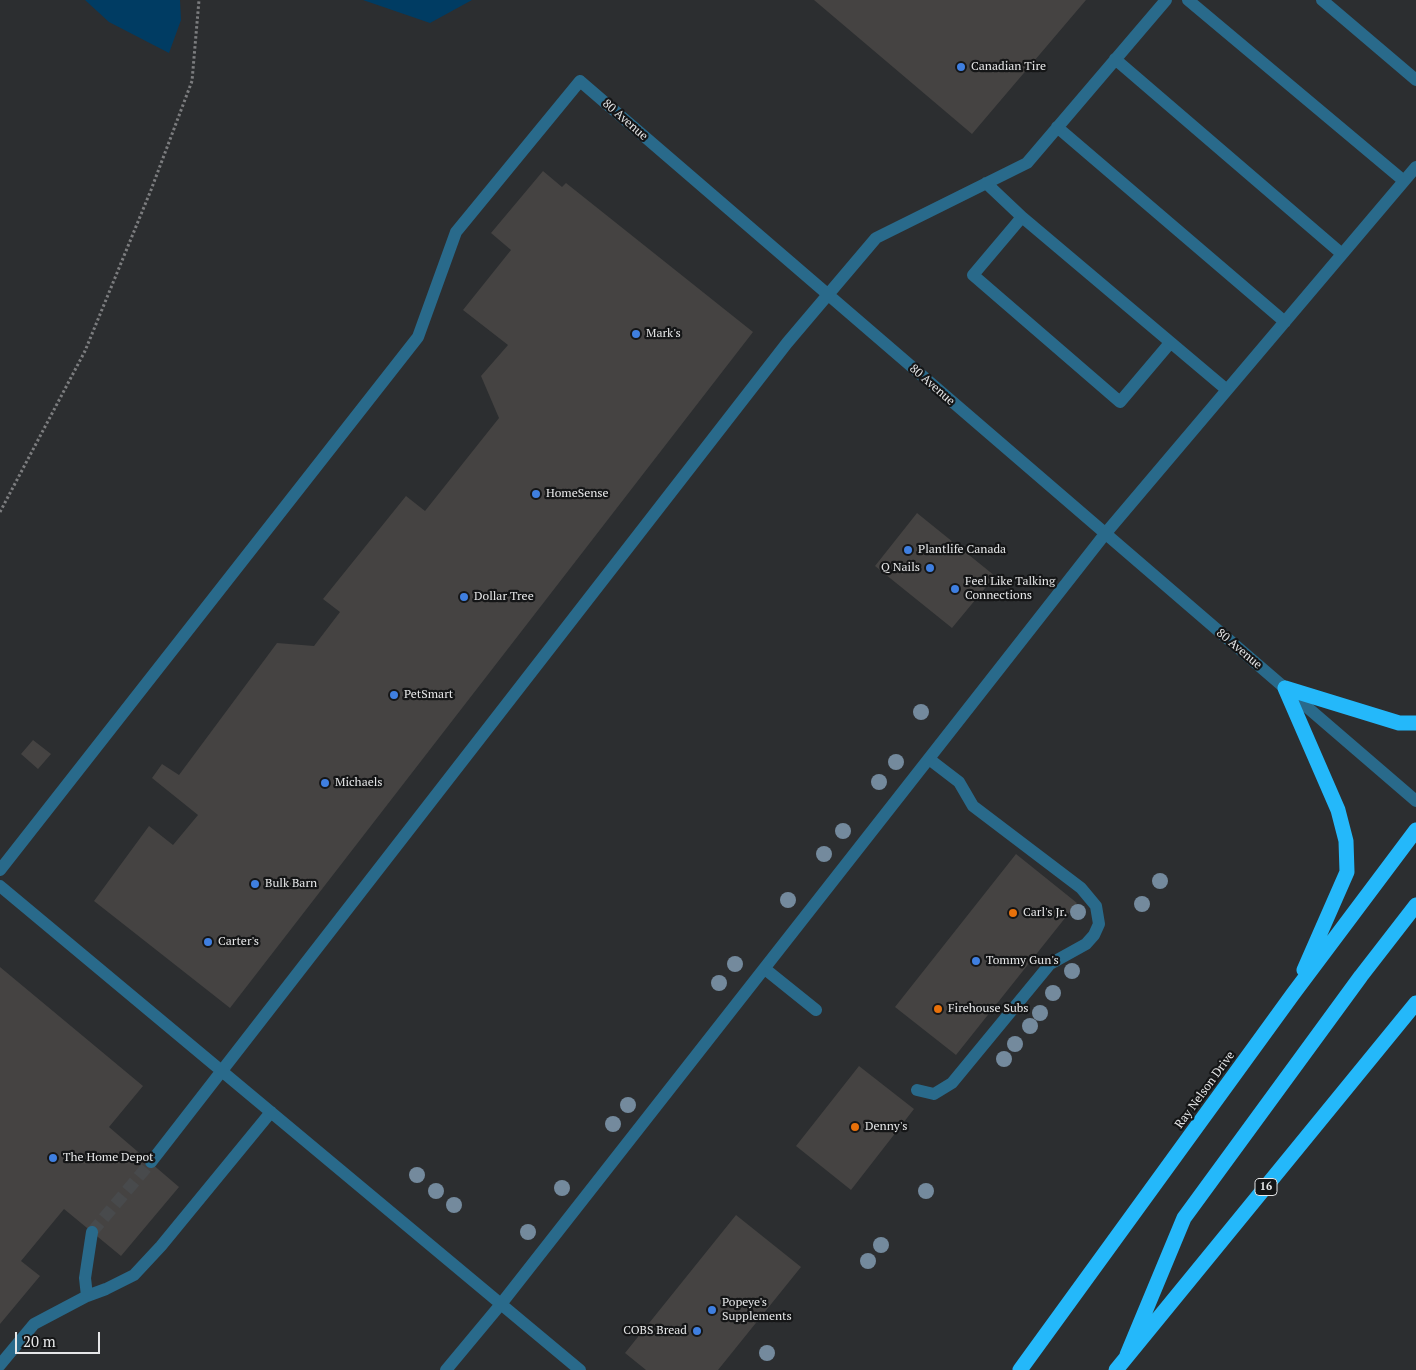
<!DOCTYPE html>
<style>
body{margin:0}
#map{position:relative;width:1416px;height:1370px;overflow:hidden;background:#2c2e30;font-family:"PT Serif",serif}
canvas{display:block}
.scale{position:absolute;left:15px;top:1332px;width:85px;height:22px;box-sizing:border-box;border:2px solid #e6e7e8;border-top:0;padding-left:6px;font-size:15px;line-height:18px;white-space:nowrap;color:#e6e7e8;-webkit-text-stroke:4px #151617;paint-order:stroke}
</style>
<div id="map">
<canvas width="1416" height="1370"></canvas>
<div class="scale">20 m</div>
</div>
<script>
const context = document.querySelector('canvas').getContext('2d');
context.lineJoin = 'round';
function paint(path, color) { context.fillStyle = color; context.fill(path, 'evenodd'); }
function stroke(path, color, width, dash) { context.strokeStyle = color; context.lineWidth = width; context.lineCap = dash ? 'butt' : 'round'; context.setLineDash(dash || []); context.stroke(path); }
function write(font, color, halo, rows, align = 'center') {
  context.font = font + ' "PT Serif",serif'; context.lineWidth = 4.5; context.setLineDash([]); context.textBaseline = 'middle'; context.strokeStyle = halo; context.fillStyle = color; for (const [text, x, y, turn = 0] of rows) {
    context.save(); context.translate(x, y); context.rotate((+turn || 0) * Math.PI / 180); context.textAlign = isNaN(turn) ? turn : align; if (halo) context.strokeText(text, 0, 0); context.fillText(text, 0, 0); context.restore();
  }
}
paint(new Path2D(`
 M 85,0 L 180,0 L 181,20 L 169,53 L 109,22 Z
 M 363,0 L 472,0 L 430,23 Z`), '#003c63');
paint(new Path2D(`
 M 814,0 L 1086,0 L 972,134 Z
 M 543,171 L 562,187 L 566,183 L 753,332 L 230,1008 L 94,901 L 149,826 L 173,845 L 198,815 L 152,778 L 162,764 L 179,775 L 277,643 L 314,646 L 340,612 L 323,599 L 406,496 L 425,511 L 499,418 L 481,376 L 508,345 L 463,310 L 511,250 L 491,233 Z
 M 917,513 L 995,576 L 952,628 L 875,566 Z
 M 33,740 L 51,754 L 38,769 L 21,754 Z
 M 1016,854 L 1077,903 L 956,1055 L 895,1007 Z
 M 0,967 L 143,1086 L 109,1127 L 179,1187 L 121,1256 L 64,1209 L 21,1261 L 40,1276 L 0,1324 Z
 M 859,1066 L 914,1109 L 851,1190 L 796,1146 Z
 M 736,1215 L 801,1267 L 718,1370 L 646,1370 L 625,1353 Z`), '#454342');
stroke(new Path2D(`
 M 92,1232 L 151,1162`), '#484a4c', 12, [12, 6]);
stroke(new Path2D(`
 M 0,512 L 85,351 L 151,190 L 192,81 L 199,0`), '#7c7d7f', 3, [2.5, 2.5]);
stroke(new Path2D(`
 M 1188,0 L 1404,181
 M 1322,0 L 1416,80
 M 1115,59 L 1342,254
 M 1057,127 L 1285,322
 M 986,183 L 1022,217 L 1227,390
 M 1022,217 L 973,275 L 1120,402 L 1170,343
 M 0,870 L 418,337 L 456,232 L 580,81 L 1416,801
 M 0,886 L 580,1370
 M 765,969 L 816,1010
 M 917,1090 L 934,1094 L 952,1083 L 1050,964 L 1086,944 L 1094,935 L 1099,924 L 1096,906 L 1081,888 L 973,806 L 959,782 L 929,759
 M 151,1162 L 787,343 L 876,238 L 1027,163 L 1166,0
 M 87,1296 L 85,1278 L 92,1232
 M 0,1365 L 34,1324 L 87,1296 L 106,1289 L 134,1275 L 161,1246 L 271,1112
 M 446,1370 L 501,1304 L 1105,534 L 1416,167`), '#296a8b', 12);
stroke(new Path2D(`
 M 1285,688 L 1338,810 L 1346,841 L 1347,872 L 1304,970
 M 1285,688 L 1399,723 L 1416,723
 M 1127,1355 L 1184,1218 L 1361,976 L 1416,905
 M 1020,1370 L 1293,994 L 1416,830
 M 1116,1370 L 1416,1003`), '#24b8fa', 15);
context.fillStyle = '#748a9d';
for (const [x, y] of [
 [921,712],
 [896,762],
 [879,782],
 [843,831],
 [824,854],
 [1160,881],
 [788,900],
 [1142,904],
 [1078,912],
 [735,964],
 [1072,971],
 [719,983],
 [1053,993],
 [1040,1013],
 [1030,1026],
 [1015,1044],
 [1004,1059],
 [628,1105],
 [613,1124],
 [417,1175],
 [562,1188],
 [436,1191],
 [926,1191],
 [454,1205],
 [528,1232],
 [881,1245],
 [868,1261],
 [767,1353]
]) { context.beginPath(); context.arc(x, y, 8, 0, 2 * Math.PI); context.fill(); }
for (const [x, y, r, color] of [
 [961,67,5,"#3f7fe0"],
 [636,334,5,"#3f7fe0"],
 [536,494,5,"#3f7fe0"],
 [908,550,5,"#3f7fe0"],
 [930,568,5,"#3f7fe0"],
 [955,589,5,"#3f7fe0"],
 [464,597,5,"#3f7fe0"],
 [394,695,5,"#3f7fe0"],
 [325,783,5,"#3f7fe0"],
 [255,884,5,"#3f7fe0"],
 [1013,913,5,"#e8710a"],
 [208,942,5,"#3f7fe0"],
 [976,961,5,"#3f7fe0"],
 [938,1009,5,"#e8710a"],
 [855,1127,5,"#e8710a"],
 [53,1158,5,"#3f7fe0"],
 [712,1310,5,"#3f7fe0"],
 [697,1331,5,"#3f7fe0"]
]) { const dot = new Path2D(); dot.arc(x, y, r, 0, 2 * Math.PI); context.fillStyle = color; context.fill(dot); stroke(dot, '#151617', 2); }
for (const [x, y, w] of [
 [1266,1187,22]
]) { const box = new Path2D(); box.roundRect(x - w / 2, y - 8.5, w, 17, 4); context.fillStyle = '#151617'; context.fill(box); stroke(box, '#e6e7e8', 1); }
write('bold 11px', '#e6e7e8', null, [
 ["16",1266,1187]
]);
write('12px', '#e6e7e8', '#151617', [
 ["Canadian Tire",971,67],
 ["Mark's",646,334],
 ["HomeSense",546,494],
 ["Plantlife Canada",918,550],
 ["Q Nails",920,568,"right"],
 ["Feel Like Talking",965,582],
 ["Connections",965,596],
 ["Dollar Tree",474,597],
 ["PetSmart",404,695],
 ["Michaels",335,783],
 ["Bulk Barn",265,884],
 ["Carl's Jr.",1023,913],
 ["Carter's",218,942],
 ["Tommy Gun's",986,961],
 ["Firehouse Subs",948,1009],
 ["Denny's",865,1127],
 ["The Home Depot",63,1158],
 ["Popeye's",722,1303],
 ["Supplements",722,1317],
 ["COBS Bread",687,1331,"right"]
], 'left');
write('12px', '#e6e7e8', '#151617', [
 ["80 Avenue",625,120,41],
 ["80 Avenue",932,385,41],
 ["80 Avenue",1239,649,40],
 ["Ray Nelson Drive",1205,1090,-54]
]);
</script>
